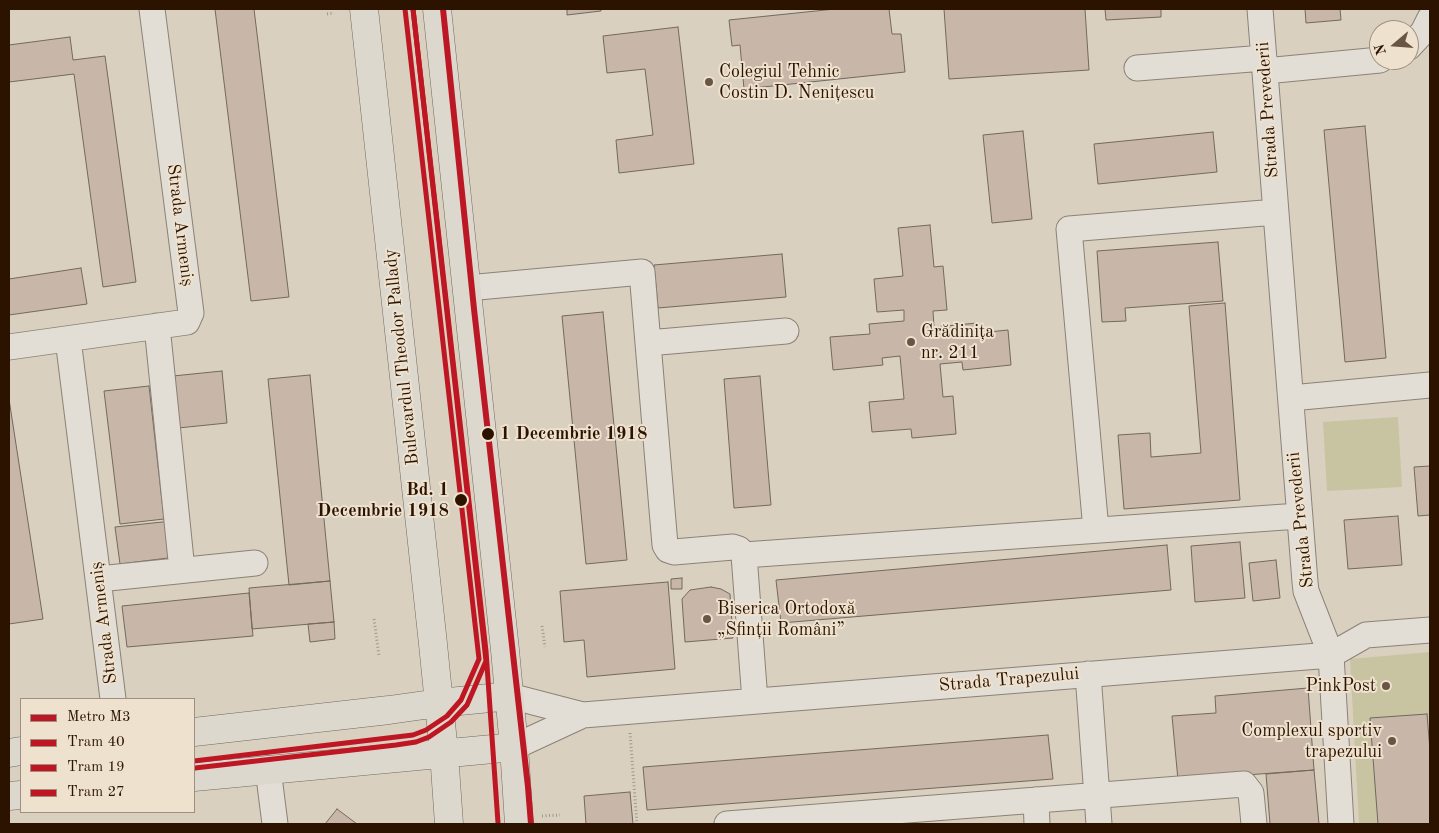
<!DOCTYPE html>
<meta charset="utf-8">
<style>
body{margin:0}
#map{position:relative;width:1439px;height:833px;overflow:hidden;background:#dad0c0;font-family:"Old Standard TT",serif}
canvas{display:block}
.frame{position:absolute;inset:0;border:10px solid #2b1300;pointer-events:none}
.legend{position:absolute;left:20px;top:698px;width:175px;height:115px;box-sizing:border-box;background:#eee2cf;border:1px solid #a08f7c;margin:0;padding:6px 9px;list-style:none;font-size:15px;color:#2b1300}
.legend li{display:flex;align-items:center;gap:10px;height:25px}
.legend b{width:25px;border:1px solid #a08f7c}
.north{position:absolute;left:1369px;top:20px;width:50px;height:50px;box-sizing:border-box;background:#eee2cf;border:1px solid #a08f7c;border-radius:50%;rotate:252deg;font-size:14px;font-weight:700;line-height:20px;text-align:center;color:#2b1300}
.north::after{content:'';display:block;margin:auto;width:18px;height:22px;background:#685543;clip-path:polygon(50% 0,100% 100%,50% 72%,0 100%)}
</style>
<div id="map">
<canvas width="1439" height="833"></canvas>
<div class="frame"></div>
<ul class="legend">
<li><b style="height:6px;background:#bc1725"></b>Metro M3</li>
<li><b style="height:6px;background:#be1622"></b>Tram 40</li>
<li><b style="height:6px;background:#be1622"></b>Tram 19</li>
<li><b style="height:6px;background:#be1622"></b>Tram 27</li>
</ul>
<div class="north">N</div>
</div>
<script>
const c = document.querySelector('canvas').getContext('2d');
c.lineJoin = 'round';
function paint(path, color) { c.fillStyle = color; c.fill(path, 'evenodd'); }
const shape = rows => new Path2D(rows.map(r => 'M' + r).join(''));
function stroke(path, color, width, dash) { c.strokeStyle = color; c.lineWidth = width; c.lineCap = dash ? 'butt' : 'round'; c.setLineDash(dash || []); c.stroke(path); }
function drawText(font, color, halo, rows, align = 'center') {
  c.font = font + ' "Old Standard TT",serif'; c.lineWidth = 4; c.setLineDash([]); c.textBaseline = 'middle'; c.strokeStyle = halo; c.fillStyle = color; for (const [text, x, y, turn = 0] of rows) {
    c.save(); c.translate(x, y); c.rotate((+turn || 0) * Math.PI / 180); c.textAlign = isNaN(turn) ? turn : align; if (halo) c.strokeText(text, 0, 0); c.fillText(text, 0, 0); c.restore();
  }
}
const green = shape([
 [1398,417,1402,487,1327,491,1323,422],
 [1430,652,1430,824,1359,824,1350,659]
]);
const building = shape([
 [215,9,254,9,289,297,251,301,215,9],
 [567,9,601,9,601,11,567,15,567,9],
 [835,9,889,9,892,34,901,34,905,72,744,89,740,45,732,46,729,20,835,9],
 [944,9,1085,9,1089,70,949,79,944,9],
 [1105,9,1161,9,1161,17,1106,20,1105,9],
 [1305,9,1340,9,1341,20,1306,23,1305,9],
 [678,27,694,164,619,173,616,140,653,135,645,69,607,73,603,36,678,27],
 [70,37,73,60,105,56,136,282,103,287,74,74,9,82,9,45,70,37],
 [1365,126,1386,358,1345,362,1324,130,1365,126],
 [1023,131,1032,219,992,223,983,135,1023,131],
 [1213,132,1217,172,1098,184,1094,144,1213,132],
 [930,225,934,267,943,266,947,310,933,311,934,327,977,323,978,333,1008,330,1011,365,963,370,962,362,940,364,943,397,953,396,956,434,912,438,911,429,872,432,869,402,904,399,900,356,882,358,883,365,833,370,830,337,870,334,869,324,904,321,904,310,877,312,874,279,903,276,898,228,930,225],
 [1218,242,1223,301,1125,308,1126,321,1102,322,1097,251,1218,242],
 [782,254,786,297,658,308,654,265,782,254],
 [81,268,87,304,9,315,9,279,81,268],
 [1225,303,1240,500,1124,509,1118,435,1150,433,1151,457,1201,453,1189,306,1225,303],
 [603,312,627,560,586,564,562,316,603,312],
 [222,371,227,423,178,428,173,376,222,371],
 [310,375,330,581,289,585,268,379,310,375],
 [760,376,771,505,734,508,724,379,760,376],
 [149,386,164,519,120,524,104,391,149,386],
 [9,399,43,619,9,624,9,399],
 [1430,466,1430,515,1418,516,1414,467,1430,466],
 [1398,516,1402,565,1348,569,1344,520,1398,516],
 [172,521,176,557,120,564,115,527,172,521],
 [1240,542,1245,598,1195,602,1191,546,1240,542],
 [1167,545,1171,590,781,623,776,580,1167,545],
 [1276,560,1280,598,1253,601,1249,563,1276,560],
 [682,578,682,589,671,589,671,579,682,578],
 [330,581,334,622,252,629,249,588,330,581],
 [668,582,675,669,587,677,584,640,564,642,560,591,668,582],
 [711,587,721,589,730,594,733,638,685,642,682,599,690,590,711,587],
 [249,593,253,636,127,647,122,606,249,593],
 [334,622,335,639,310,642,308,624,334,622],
 [1308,688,1314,770,1178,780,1172,716,1216,713,1215,696,1308,688],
 [1427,714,1430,750,1430,824,1378,824,1370,718,1427,714],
 [1048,735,1053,779,647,810,643,767,1048,735],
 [1314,770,1319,824,1270,824,1266,774,1314,770],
 [630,792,633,824,586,824,584,796,630,792],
 [337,809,357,824,325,824,337,809]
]);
const path = shape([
 [327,14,334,13],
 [374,619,379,656],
 [542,626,545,647],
 [630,733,637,824],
 [542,816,560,815]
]);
const minor = shape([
 [1260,9,1305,582,1306,591,1331,655,1341,824],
 [1409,47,1423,32,1430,18],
 [1137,68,1264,58],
 [1265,71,1380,60],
 [467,288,642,272,665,545,668,550,674,552,733,547,739,549,744,555,755,701],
 [157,326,182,570],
 [68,339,113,699],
 [648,343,786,331],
 [9,347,187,322,191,313,152,9],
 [1291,398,1430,385],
 [1096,530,1069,229,1276,212],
 [744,555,1299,516],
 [99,579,255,563],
 [1088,674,1099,824],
 [510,696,583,715,1331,655,1366,635,1430,630],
 [514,747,583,715],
 [268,769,275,824],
 [1036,800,1037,824],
 [727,824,1244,784,1251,793,1254,824]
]);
const major = shape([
 [364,9,433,644,444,753,449,824],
 [437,9,505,650,514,747,519,824],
 [194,732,389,710,439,703,510,696],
 [9,753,21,751],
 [194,777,514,747],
 [9,796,21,795]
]);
const tram1 = shape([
 [194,761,413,735,426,730,447,716,461,700,479,659,405,9]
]);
const tram2 = shape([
 [195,768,396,745,416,742,429,737,451,722,467,705,486,661,413,9]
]);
const tram3 = shape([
 [413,9,486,651,498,823]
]);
const metro1 = shape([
 [443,9,474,309,528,787,531,824]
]);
const markers = [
 [709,82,5,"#685543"],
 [911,342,5,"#685543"],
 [488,434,7,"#2b1300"],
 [461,500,7,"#2b1300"],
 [707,619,5,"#685543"],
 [1386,686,5,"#685543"],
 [1392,741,5,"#685543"]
];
const poiNames = [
 ["Colegiul Tehnic",719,72],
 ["Costin D. Nenițescu",719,93],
 ["Grădinița",921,332],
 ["nr. 211",921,353],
 ["Biserica Ortodoxă",717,609],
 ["„Sfinții Români”",717,630],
 ["PinkPost",1376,686,"right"],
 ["Complexul sportiv",1382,731,"right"],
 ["trapezului",1382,752,"right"]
];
const streetNames = [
 ["Strada Prevederii",1268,110,-94],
 ["Strada Armeniș",180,225,83],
 ["Bulevardul Theodor Pallady",402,357,-96],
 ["Strada Prevederii",1301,520,-96],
 ["Strada Armeniș",104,623,-97],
 ["Strada Trapezului",1009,680,-5]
];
const stopNames = [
 ["1 Decembrie 1918",500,434],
 ["Bd. 1",449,490,"right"],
 ["Decembrie 1918",449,511,"right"]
];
paint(green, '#c8c4a2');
paint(building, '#c8b6a9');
stroke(building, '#72695e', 1);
stroke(minor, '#8b8277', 27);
stroke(major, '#72695e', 29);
stroke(path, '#9e9890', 3, [1, 2.5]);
stroke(minor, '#e2ded5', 25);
stroke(major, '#ddd8ce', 28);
stroke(tram1, '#be1622', 5);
stroke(tram2, '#be1622', 5);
stroke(tram3, '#be1622', 5);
stroke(metro1, '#bc1725', 6);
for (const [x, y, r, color] of markers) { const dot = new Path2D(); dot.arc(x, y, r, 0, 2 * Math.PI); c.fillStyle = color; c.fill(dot); stroke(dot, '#eee2cf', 2); }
drawText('18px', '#2b1300', '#eee2cf', poiNames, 'left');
drawText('18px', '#2b1300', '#eee2cf', streetNames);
drawText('bold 18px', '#2b1300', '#eee2cf', stopNames, 'left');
</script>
